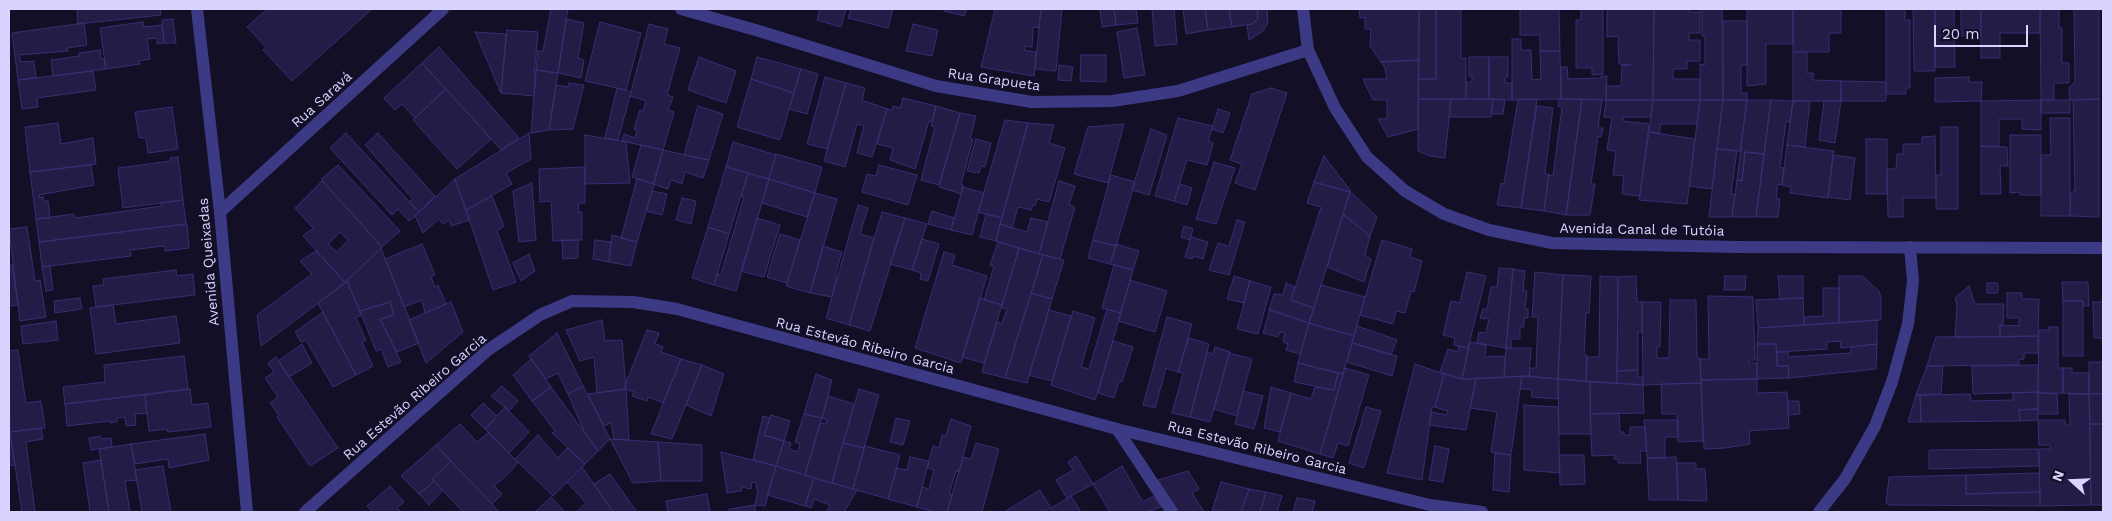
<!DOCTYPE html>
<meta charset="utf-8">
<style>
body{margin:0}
#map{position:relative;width:2112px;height:521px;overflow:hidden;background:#130f26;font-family:"Work Sans",sans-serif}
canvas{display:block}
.frame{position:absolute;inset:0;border:10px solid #d9d4ff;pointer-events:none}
.north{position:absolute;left:2047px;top:456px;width:50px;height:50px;-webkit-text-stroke:4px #130f26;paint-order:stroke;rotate:290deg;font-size:14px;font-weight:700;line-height:20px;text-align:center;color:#d9d4ff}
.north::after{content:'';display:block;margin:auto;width:18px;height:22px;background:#d9d4ff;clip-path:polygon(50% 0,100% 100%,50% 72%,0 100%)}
.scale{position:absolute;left:1934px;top:25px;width:94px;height:22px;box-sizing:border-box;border:2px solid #d9d4ff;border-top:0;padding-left:6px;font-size:15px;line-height:18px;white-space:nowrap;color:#d9d4ff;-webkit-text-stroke:4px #130f26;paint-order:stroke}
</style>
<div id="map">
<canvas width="2112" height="521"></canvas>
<div class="frame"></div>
<div class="north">N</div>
<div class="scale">20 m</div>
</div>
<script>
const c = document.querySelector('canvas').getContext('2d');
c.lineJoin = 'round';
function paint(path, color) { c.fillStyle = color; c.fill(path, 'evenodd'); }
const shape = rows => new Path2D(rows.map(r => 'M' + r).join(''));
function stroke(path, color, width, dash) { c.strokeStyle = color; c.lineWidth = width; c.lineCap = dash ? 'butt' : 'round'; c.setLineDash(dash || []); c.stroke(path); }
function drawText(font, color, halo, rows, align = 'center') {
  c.font = font + ' "Work Sans",sans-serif'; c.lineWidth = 4; c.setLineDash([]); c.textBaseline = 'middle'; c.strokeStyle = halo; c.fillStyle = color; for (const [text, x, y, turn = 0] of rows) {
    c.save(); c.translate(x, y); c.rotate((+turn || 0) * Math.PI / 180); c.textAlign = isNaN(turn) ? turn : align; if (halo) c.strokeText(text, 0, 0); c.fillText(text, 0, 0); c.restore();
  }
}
const building = shape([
 [77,9,160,9,161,15,78,24,77,9],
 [267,9,372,9,292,81,263,50,266,47,247,27,267,9],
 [551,9,568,9,558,73,536,70,538,51,543,51,551,9],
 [820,9,846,9,841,27,817,20,820,9],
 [851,9,893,9,888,28,848,18,851,9],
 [944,9,967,9,964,16,944,11,944,9],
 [995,9,1041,9,1039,28,1033,27,1032,47,1025,46,1024,50,1036,52,1034,76,981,67,995,9],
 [1041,9,1062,9,1056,71,1035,69,1041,9],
 [1100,9,1114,9,1116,25,1102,27,1100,9],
 [1114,9,1136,9,1138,23,1116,25,1114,9],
 [1152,9,1174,9,1177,44,1155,46,1152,9],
 [1183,9,1205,9,1208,30,1186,34,1183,9],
 [1205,9,1229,9,1232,27,1208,30,1205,9],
 [1229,9,1257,9,1258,19,1252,24,1232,27,1229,9],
 [1257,9,1267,9,1268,23,1262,32,1249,40,1247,25,1252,24,1258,19,1257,9],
 [1359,9,1419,9,1419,60,1381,62,1370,46,1371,29,1365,29,1365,17,1360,18,1359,9],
 [1419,9,1436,9,1436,79,1418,79,1419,9],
 [1436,9,1461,9,1461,58,1466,58,1466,99,1418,99,1418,79,1436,79,1436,9],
 [1520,9,1559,9,1560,51,1540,51,1540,35,1520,35,1520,9],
 [1581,9,1603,9,1603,74,1592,75,1592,68,1576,68,1576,20,1581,20,1581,9],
 [1607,9,1654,9,1653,100,1606,100,1606,86,1621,86,1622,65,1631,65,1619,64,1618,36,1607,37,1607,9],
 [1654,9,1689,9,1689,12,1700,12,1700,33,1689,33,1689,40,1700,40,1700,61,1687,61,1687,69,1673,69,1673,79,1700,79,1700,100,1653,100,1654,9],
 [1700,9,1722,9,1723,100,1700,100,1700,64,1705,65,1705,36,1702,36,1702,12,1700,11,1700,9],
 [1747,9,1793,9,1793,44,1766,44,1766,84,1747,86,1747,9],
 [1793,9,1841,9,1841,33,1829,33,1829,52,1793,52,1793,9],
 [1886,9,1905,9,1905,20,1910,20,1910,88,1906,88,1906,94,1886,94,1886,9],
 [1913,9,1935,9,1935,71,1914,71,1913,9],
 [1935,9,1954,9,1955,67,1935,67,1935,9],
 [1961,9,1981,9,1981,36,1961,36,1961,9],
 [1981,9,2040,9,2040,33,2000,33,2000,58,1981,58,1981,9],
 [2040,9,2059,9,2059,28,2062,28,2062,63,2069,63,2069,83,2054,83,2054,100,2041,100,2040,9],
 [2074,9,2099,9,2099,99,2070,100,2069,88,2075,82,2074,9],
 [173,19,176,43,164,43,162,20,173,19],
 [566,19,584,23,578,58,584,60,581,78,558,73,566,19],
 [1723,21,1747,21,1747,65,1741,65,1741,93,1747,93,1747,100,1723,100,1723,21],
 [143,22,144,27,162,25,164,43,157,44,157,38,147,39,150,59,139,61,140,64,106,69,100,28,143,22],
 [600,22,641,33,626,90,585,81,600,22],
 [84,23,87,45,67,48,68,51,19,55,21,62,34,61,36,78,18,80,12,33,84,23],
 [649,24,668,29,664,44,680,48,667,95,673,97,668,110,674,112,663,150,622,141,624,134,635,138,637,130,634,129,640,110,643,111,646,101,630,96,649,24],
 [913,24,938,30,932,56,906,51,913,24],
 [1137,28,1145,75,1124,78,1117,32,1137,28],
 [507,30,538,32,534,75,536,76,534,96,501,93,507,30],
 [475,32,506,34,501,93,475,32],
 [1512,39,1521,39,1521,50,1531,50,1532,80,1541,79,1540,51,1560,51,1561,99,1512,100,1512,39],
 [439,47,519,138,501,150,422,63,439,47],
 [100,50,101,59,104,59,106,69,53,76,51,60,79,56,79,53,100,50],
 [1793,52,1807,52,1807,73,1813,73,1813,80,1841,81,1841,101,1793,101,1793,52],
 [1081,55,1106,55,1106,82,1080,81,1081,55],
 [699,57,736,71,726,103,688,90,699,57],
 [757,57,801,69,794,93,751,79,757,57],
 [1469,57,1489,57,1489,99,1466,99,1466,82,1472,82,1472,76,1469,76,1469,57],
 [1489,57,1508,57,1508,77,1505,77,1505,83,1512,83,1512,100,1489,99,1489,57],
 [1419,60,1418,129,1388,137,1378,119,1387,119,1387,100,1373,100,1363,79,1387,79,1385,68,1381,62,1419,60],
 [422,63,446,89,415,118,402,104,395,110,384,98,422,63],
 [1059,65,1073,67,1071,81,1058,80,1059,65],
 [1561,67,1567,67,1568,79,1601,78,1601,76,1607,76,1606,100,1561,99,1561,67],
 [801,69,818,74,807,114,789,109,801,69],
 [536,70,558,73,549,130,531,133,536,70],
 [93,71,96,90,37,98,38,107,22,109,18,80,93,71],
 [825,77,846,83,827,149,807,144,825,77],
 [1969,77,1969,82,1982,82,1981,101,1935,102,1935,78,1969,77],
 [751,79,794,93,780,140,737,127,751,79],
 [1841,81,1886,82,1886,101,1841,101,1841,81],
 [569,83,584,85,573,129,549,130,556,85,568,87,569,83],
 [846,83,865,88,862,100,887,109,872,157,857,153,864,126,857,124,845,167,824,161,846,83],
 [617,88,631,92,618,140,605,138,617,88],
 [1271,88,1287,93,1255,190,1235,183,1242,164,1230,160,1252,94,1271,88],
 [446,89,491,139,457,169,413,120,446,89],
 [903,98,936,106,932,122,929,121,915,169,890,160,893,148,877,144,887,109,892,110,893,106,900,108,903,98],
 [1418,99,1451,99,1445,158,1430,156,1418,151,1418,99],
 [1451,99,1493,99,1491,117,1449,117,1451,99],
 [1493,99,1505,100,1503,114,1491,114,1493,99],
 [1518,99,1537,99,1521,208,1497,205,1501,183,1504,184,1518,99],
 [1559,99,1582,99,1566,215,1544,211,1549,175,1553,176,1562,107,1558,106,1559,99],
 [1582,99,1602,100,1598,128,1603,128,1601,137,1598,136,1591,184,1595,184,1590,215,1566,215,1582,99],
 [2099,99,2099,217,2070,216,2071,192,2075,192,2073,100,2099,99],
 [1606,100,1653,100,1651,117,1623,117,1623,121,1649,124,1640,196,1622,194,1624,176,1613,175,1616,151,1607,150,1612,117,1604,117,1606,100],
 [1653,100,1700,100,1697,124,1661,124,1659,134,1649,132,1653,100],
 [1700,100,1723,100,1712,189,1689,186,1700,100],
 [1723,100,1747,100,1740,151,1717,149,1723,100],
 [1747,100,1771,100,1764,154,1745,152,1742,181,1737,180,1747,100],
 [1771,100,1793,101,1790,122,1786,122,1780,167,1784,168,1782,185,1778,184,1776,198,1780,199,1778,217,1756,217,1771,100],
 [2041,100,2041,130,2022,129,2022,119,1999,119,1999,147,1981,146,1981,101,2041,100],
 [2041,100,2070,100,2070,113,2041,113,2041,100],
 [1793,101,1810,101,1805,147,1787,145,1793,101],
 [1824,101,1841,101,1835,143,1819,140,1824,101],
 [698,106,723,114,709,160,684,155,698,106],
 [936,106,960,113,939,185,921,180,935,127,931,126,936,106],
 [1537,106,1553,108,1545,174,1549,174,1544,211,1521,208,1537,106],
 [172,107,178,149,148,153,146,138,139,138,135,112,172,107],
 [1218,109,1230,113,1223,133,1212,129,1218,109],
 [960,113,976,116,970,139,973,139,961,184,963,185,961,194,939,187,960,113],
 [1178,118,1213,126,1208,141,1213,143,1207,165,1187,160,1174,201,1155,196,1178,118],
 [2050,118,2070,118,2070,216,2041,216,2041,155,2051,155,2050,118],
 [1005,120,1028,123,1002,218,978,212,1005,120],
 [58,123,61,144,93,138,96,164,30,172,25,127,58,123],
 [1028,123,1054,125,1049,143,1065,148,1049,202,1037,199,1035,206,1033,205,1031,210,1018,207,1012,228,1000,224,1028,123],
 [1124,124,1108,183,1074,174,1088,127,1124,124],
 [1941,127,1958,127,1958,209,1936,209,1936,175,1941,175,1941,127],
 [1151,129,1167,135,1149,195,1132,190,1151,129],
 [1649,132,1695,139,1687,204,1639,200,1649,132],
 [346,133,419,212,409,221,398,209,392,215,330,148,346,133],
 [378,133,435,196,419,212,409,202,413,199,365,145,378,133],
 [529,133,531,159,506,173,512,184,466,210,455,179,529,133],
 [585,135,626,142,630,183,585,184,585,135],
 [2010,135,2041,135,2041,195,2020,195,2020,192,2010,193,2010,135],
 [1935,136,1936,198,1903,198,1903,217,1888,217,1887,169,1896,169,1897,154,1903,154,1903,144,1922,144,1922,137,1935,136],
 [976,139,991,143,985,167,981,166,979,173,967,171,976,139],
 [1866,139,1887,139,1887,194,1866,194,1866,139],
 [733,142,776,155,769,179,726,167,733,142],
 [641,145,663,150,654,184,632,177,641,145],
 [1787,145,1834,151,1828,198,1790,193,1791,187,1782,185,1787,145],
 [1981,146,2007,147,2008,166,2000,166,2001,194,1981,194,1981,146],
 [1717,149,1737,151,1731,194,1735,194,1732,217,1709,217,1717,149],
 [663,150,709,160,703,178,685,172,682,184,671,180,668,189,653,184,663,150],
 [1745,152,1764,154,1756,217,1732,217,1737,180,1742,181,1745,152],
 [776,154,822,167,815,193,769,179,776,154],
 [1833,155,1855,158,1850,200,1828,197,1833,155],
 [1324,156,1350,190,1350,192,1314,182,1324,156],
 [178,157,183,200,123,208,118,168,171,161,170,158,178,157],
 [1214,162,1235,168,1216,224,1196,219,1214,162],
 [91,165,94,185,39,195,40,198,43,197,44,201,48,201,50,218,36,219,30,172,91,165],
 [338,165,400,231,382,247,321,179,338,165],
 [879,165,917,175,908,205,862,192,867,174,876,176,879,165],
 [585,167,585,203,579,203,578,212,582,212,582,240,553,241,551,201,540,202,539,169,585,167],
 [726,167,748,173,729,234,708,227,726,167],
 [748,173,769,179,736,291,714,285,717,274,721,274,744,197,741,196,748,173],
 [1111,175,1135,182,1116,246,1093,240,1111,175],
 [455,179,469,220,451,226,449,220,443,224,439,219,423,233,415,216,455,179],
 [637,179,654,184,637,242,621,238,637,179],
 [769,179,815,193,807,217,762,203,769,179],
 [322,181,382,247,345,282,303,236,313,228,295,208,322,181],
 [340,232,348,240,337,252,328,244,340,232],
 [1059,181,1075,186,1069,205,1075,207,1060,259,1039,254,1059,181],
 [1314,182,1350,192,1314,308,1291,300,1321,207,1307,203,1314,182],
 [532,183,536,240,519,242,513,191,532,183],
 [1180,184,1192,188,1187,205,1174,201,1180,184],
 [963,187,984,193,972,235,951,230,963,187],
 [652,191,667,194,662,215,646,211,652,191],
 [1350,191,1377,217,1370,236,1343,214,1350,191],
 [815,193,837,199,810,293,786,286,815,193],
 [492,196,504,226,497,231,516,282,493,290,466,210,492,196],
 [682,198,696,201,691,224,676,220,682,198],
 [183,200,186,224,39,242,36,219,74,214,75,218,162,206,161,203,183,200],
 [858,205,868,208,860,234,874,238,849,325,826,318,858,205],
 [932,211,954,218,951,230,928,224,932,211],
 [882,212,905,218,870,331,849,325,882,212],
 [986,214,1002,218,996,241,980,237,986,214],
 [1343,214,1370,236,1365,255,1371,259,1364,282,1327,267,1343,214],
 [757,218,780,225,764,277,741,271,757,218],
 [905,218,927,224,912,270,890,264,905,218],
 [1031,218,1048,222,1039,254,996,241,1000,224,1027,232,1031,218],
 [1237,220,1245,222,1229,275,1209,270,1218,243,1229,246,1237,220],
 [187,224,189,248,165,251,164,246,130,250,131,256,42,267,39,242,187,224],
 [1184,226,1193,229,1190,240,1181,237,1184,226],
 [27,227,35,281,40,280,46,317,20,321,9,229,27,227],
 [708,227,729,234,714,285,692,278,708,227],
 [780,234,800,240,787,283,767,277,780,234],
 [612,235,637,242,631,266,609,262,612,235],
 [1191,237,1208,242,1203,259,1193,256,1192,259,1185,257,1191,237],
 [922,239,939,244,928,281,920,279,921,273,912,270,922,239],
 [562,240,578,240,578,258,563,259,562,240],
 [595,240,611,242,609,262,593,259,595,240],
 [1093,240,1116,246,1110,264,1088,258,1093,240],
 [1382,240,1412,249,1410,257,1422,261,1414,292,1411,291,1405,313,1396,311,1393,324,1360,315,1382,240],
 [998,242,1019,248,1002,305,984,300,994,266,990,265,998,242],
 [422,244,435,275,431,277,435,287,438,285,446,304,425,313,422,300,404,307,385,259,422,244],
 [1116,244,1139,251,1133,270,1110,264,1116,244],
 [823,246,842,252,835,276,837,277,832,297,810,293,823,246],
 [381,248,419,343,397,352,380,319,394,315,390,302,360,311,347,281,381,248],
 [1019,248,1043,255,1005,378,982,372,997,322,1002,324,1007,309,1002,308,1002,305,1019,248],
 [316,251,345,283,261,346,257,315,312,274,300,261,316,251],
 [944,252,955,255,952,265,987,276,961,363,915,348,944,252],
 [529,254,535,271,521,281,513,263,529,254],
 [1043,255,1064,260,1052,299,1031,293,1043,255],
 [9,265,12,265,18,305,9,306,9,265],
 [1114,265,1133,270,1121,313,1102,308,1114,265],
 [50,266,53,290,46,291,42,267,50,266],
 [1499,268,1513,269,1506,348,1477,343,1479,332,1486,333,1489,319,1480,318,1483,309,1487,309,1491,287,1497,287,1499,268],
 [1513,269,1525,271,1523,291,1527,291,1525,309,1528,309,1528,318,1524,318,1524,327,1520,327,1520,339,1511,339,1511,348,1506,348,1513,269],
 [176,270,177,276,193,274,195,295,96,307,93,286,104,285,103,279,176,270],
 [1467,272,1486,276,1468,348,1454,345,1455,338,1443,335,1451,301,1460,303,1467,272],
 [1535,272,1563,275,1558,379,1529,376,1530,368,1536,368,1538,317,1532,317,1535,272],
 [1563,275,1591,276,1589,313,1586,313,1584,355,1587,355,1586,381,1558,379,1563,275],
 [1234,276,1250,281,1244,303,1227,299,1234,276],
 [1600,276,1618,277,1617,383,1586,381,1587,357,1599,357,1600,276],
 [1636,276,1637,302,1642,302,1642,332,1638,332,1638,370,1617,371,1618,277,1636,276],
 [1725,276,1746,276,1745,290,1724,290,1725,276],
 [1778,276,1803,276,1803,298,1780,299,1778,276],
 [1839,276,1862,276,1879,291,1881,298,1881,320,1839,323,1839,276],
 [1130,280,1167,291,1155,332,1118,321,1130,280],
 [347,281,361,315,356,318,366,340,362,342,373,366,356,375,318,303,347,281],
 [1250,281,1271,287,1258,334,1237,329,1250,281],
 [2062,282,2088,282,2089,306,2083,306,2083,301,2063,301,2062,282],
 [1286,283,1295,287,1291,300,1314,308,1309,323,1269,310,1274,294,1283,295,1286,283],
 [1987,283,1998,283,1998,293,1987,293,1987,283],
 [1321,285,1365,297,1354,336,1309,323,1321,285],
 [1969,286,1975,304,2004,304,2003,326,2000,325,2000,337,1955,337,1957,304,1955,298,1969,286],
 [1823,288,1839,288,1839,323,1804,325,1804,317,1823,316,1823,288],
 [1031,293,1052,299,1027,383,1005,378,1031,293],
 [2007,293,2022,293,2022,299,2039,299,2038,336,2000,337,2000,325,2019,326,2019,318,2007,318,2007,293],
 [1708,296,1753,297,1755,360,1749,360,1749,363,1757,363,1757,379,1701,380,1700,359,1709,359,1708,296],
 [80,298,82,309,55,313,54,301,80,298],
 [980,298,1002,305,984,363,962,357,980,298],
 [1803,298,1804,325,1758,328,1756,300,1803,298],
 [1670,300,1696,300,1697,358,1700,358,1701,383,1643,385,1642,302,1661,302,1660,347,1657,347,1657,358,1669,358,1670,300],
 [2063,301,2083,301,2083,356,2063,356,2063,301],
 [390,302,394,315,380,319,401,362,388,367,381,349,376,351,360,311,390,302],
 [451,302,463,332,426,363,409,320,451,302],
 [2093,302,2103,302,2103,338,2094,338,2093,302],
 [113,305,116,324,176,316,180,343,96,354,90,308,113,305],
 [1107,309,1121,313,1095,400,1051,385,1073,311,1095,318,1081,367,1089,369,1107,309],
 [1270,309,1309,323,1300,354,1286,350,1288,344,1283,342,1285,333,1280,332,1278,337,1263,333,1270,309],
 [1049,310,1071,316,1052,381,1029,375,1049,310],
 [323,312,356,375,333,387,306,340,301,342,295,332,323,312],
 [1167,317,1192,324,1178,372,1166,368,1155,408,1143,405,1167,317],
 [602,320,605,341,622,340,626,389,597,393,594,357,580,361,566,330,602,320],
 [1877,320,1877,344,1841,348,1840,341,1827,342,1827,349,1777,352,1776,344,1757,344,1758,328,1877,320],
 [56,321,58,340,23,344,21,326,56,321],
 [1309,323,1354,336,1343,374,1298,363,1309,323],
 [1357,326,1397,340,1391,355,1352,343,1357,326],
 [2049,327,2058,327,2058,368,2063,368,2063,393,2038,393,2039,330,2049,330,2049,327],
 [647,330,659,333,655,344,663,347,661,352,681,359,663,403,648,397,647,401,632,396,634,392,625,389,625,385,647,330],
 [557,333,583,386,568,394,558,373,546,379,529,356,557,333],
 [2038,336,2038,353,2024,353,2024,359,2019,360,2019,365,1927,366,1936,337,2038,336],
 [1189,338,1209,344,1190,417,1172,413,1183,373,1178,372,1189,338],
 [1113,341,1133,347,1122,382,1119,381,1114,398,1098,393,1113,341],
 [1470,342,1486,345,1485,357,1505,356,1504,377,1462,379,1470,342],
 [1352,343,1397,356,1392,376,1347,362,1352,343],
 [302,344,312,363,289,377,278,361,302,344],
 [1757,344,1776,344,1777,366,1788,366,1789,378,1757,379,1757,344],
 [1877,344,1876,369,1789,378,1788,366,1777,366,1777,352,1788,352,1788,357,1851,353,1851,347,1877,344],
 [1459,346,1468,348,1462,379,1440,372,1448,349,1458,352,1459,346],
 [1215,347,1230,352,1210,422,1190,417,1207,352,1213,354,1215,347],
 [1506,348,1531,348,1529,376,1504,377,1506,348],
 [18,350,26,403,41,401,45,428,10,432,9,351,18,350],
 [1229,353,1252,359,1237,416,1214,409,1229,353],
 [184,356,188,389,65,404,63,387,105,382,104,365,184,356],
 [276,357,338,448,310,466,277,417,279,415,270,403,278,397,265,378,274,372,268,363,276,357],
 [531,359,551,387,532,401,513,375,531,359],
 [681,359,702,365,672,439,651,434,681,359],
 [2089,362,2103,362,2103,394,2089,394,2089,362],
 [1298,363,1338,373,1334,390,1294,382,1298,363],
 [1415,364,1444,374,1435,407,1432,407,1422,480,1387,473,1415,364],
 [702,365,724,374,711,416,686,405,702,365],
 [2038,365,2038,392,1973,394,1972,366,2038,365],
 [1927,366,1943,366,1941,394,1916,395,1927,366],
 [1345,368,1369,375,1348,446,1338,443,1333,458,1320,454,1345,368],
 [2063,368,2072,368,2072,373,2089,373,2089,394,2063,393,2063,368],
 [1638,370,1638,377,1643,377,1643,385,1617,383,1617,371,1638,370],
 [1338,373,1343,374,1320,454,1278,441,1291,393,1311,399,1315,387,1334,390,1338,373],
 [816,374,832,380,822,418,804,414,816,374],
 [1444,374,1462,379,1476,379,1466,430,1429,425,1431,412,1447,415,1448,411,1435,407,1444,374],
 [1522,376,1511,455,1491,452,1497,412,1470,408,1476,379,1522,376],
 [1522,376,1558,379,1558,399,1532,397,1531,389,1520,389,1522,376],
 [1558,379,1590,382,1591,434,1559,434,1558,379],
 [1757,379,1757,393,1787,392,1789,428,1749,431,1750,444,1725,448,1704,449,1701,380,1757,379],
 [1590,382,1643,385,1644,413,1590,414,1590,382],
 [1701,383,1703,441,1678,442,1677,414,1662,414,1661,384,1701,383],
 [502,386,518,401,509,411,491,396,502,386],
 [583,386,610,439,598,451,584,431,568,394,583,386],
 [551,387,598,451,585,464,552,433,555,431,532,401,551,387],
 [1271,387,1291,393,1280,432,1264,428,1271,387],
 [190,389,192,405,208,403,211,427,168,432,167,429,149,431,145,395,190,389],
 [626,389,629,440,614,439,611,423,604,426,588,394,626,389],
 [859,389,879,395,864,448,843,443,859,389],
 [1243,391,1263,396,1254,429,1235,424,1243,391],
 [2038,392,2038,409,2019,410,2020,421,1921,422,1920,395,1970,394,1971,401,2013,400,2013,393,2038,392],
 [2038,393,2057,394,2058,414,2038,414,2038,393],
 [2069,394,2089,394,2091,505,2040,506,2039,449,2050,449,2050,445,2039,445,2038,420,2065,420,2065,425,2070,425,2069,394],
 [2089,394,2103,394,2103,424,2090,424,2089,394],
 [145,395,147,413,135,414,136,425,126,426,125,417,117,418,117,422,110,423,110,421,67,426,65,404,145,395],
 [1916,395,1920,395,1921,422,1908,422,1916,395],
 [828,396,854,404,832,483,805,475,820,423,826,424,827,420,822,418,828,396],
 [1788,401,1799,401,1800,414,1788,415,1788,401],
 [483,403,497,416,485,429,471,415,483,403],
 [1524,405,1558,407,1560,473,1524,470,1524,405],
 [505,407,529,432,509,453,485,429,505,407],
 [1366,407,1381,411,1364,468,1349,463,1366,407],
 [2038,409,2038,420,2020,421,2019,410,2038,409],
 [1619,413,1620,432,1624,432,1624,435,1630,435,1630,427,1645,427,1647,451,1640,451,1641,463,1618,463,1618,459,1614,459,1614,455,1592,456,1590,414,1619,413],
 [804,414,822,418,805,475,776,466,784,441,791,443,789,449,798,452,800,444,795,442,804,414],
 [771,415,790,421,784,441,764,435,771,415],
 [763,416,770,418,764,435,784,441,776,466,753,460,763,416],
 [896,418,910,421,903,445,890,442,896,418],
 [951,419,971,426,959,472,956,471,949,494,952,495,947,512,934,512,917,507,922,487,929,489,934,470,927,468,933,446,939,448,942,435,946,436,951,419],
 [1644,420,1678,420,1678,437,1665,437,1665,458,1647,458,1644,420],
 [460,424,477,442,488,433,518,462,508,474,494,486,502,494,492,504,436,445,460,424],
 [2090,424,2103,424,2103,505,2091,505,2090,424],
 [41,428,43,439,26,442,35,512,22,512,10,432,41,428],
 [9,432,10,432,15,465,9,466,9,432],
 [205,434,209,460,169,468,168,459,135,464,131,444,205,434],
 [538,435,558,458,567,448,585,464,553,496,515,459,538,435],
 [100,436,101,439,111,438,112,447,91,450,89,438,100,436],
 [610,439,658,442,661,481,633,483,610,439],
 [658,442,702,445,702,481,661,481,658,442],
 [843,443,864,448,853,489,832,483,843,443],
 [976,443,999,449,982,512,947,512,963,457,971,459,976,443],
 [131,444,137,480,125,481,130,512,109,512,99,449,131,444],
 [436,445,451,461,432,479,434,481,419,494,401,476,436,445],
 [865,446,900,455,888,499,853,489,865,446],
 [1435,446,1449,449,1443,482,1429,480,1435,446],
 [2038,449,2039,466,1929,469,1929,450,2038,449],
 [721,452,776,466,765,506,755,505,758,489,756,488,757,483,752,482,751,489,742,487,741,491,727,493,721,452],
 [1495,453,1511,455,1509,492,1493,490,1495,453],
 [1559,455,1584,455,1585,484,1560,485,1559,455],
 [1076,456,1093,484,1067,498,1056,480,1073,470,1068,462,1076,456],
 [910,457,929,461,917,507,888,499,897,468,907,470,910,457],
 [1676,457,1678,500,1649,500,1647,458,1676,457],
 [101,460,109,512,90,512,83,463,101,460],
 [451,461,492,504,499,512,463,512,434,481,432,479,451,461],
 [1677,463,1696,463,1696,469,1705,469,1707,501,1678,500,1677,463],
 [163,466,171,512,142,512,135,470,163,466],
 [776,466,814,478,805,506,767,495,776,466],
 [1122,466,1143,502,1153,496,1161,507,1147,512,1110,512,1093,484,1122,466],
 [582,467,594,484,613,512,576,512,586,503,567,482,582,467],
 [1188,471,1199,489,1192,493,1204,512,1179,512,1158,480,1188,471],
 [2039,473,2040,492,1966,494,1966,475,2039,473],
 [610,474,637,512,613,512,594,484,610,474],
 [1966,475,1966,494,2040,492,2040,506,1889,505,1886,503,1889,477,1966,475],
 [814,478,857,490,844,512,827,512,830,505,814,499,811,508,805,506,814,478],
 [434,481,443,490,429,505,419,494,434,481],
 [1221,482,1249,489,1241,512,1212,511,1221,482],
 [390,486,404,502,397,508,401,512,373,512,367,506,390,486],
 [1249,489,1266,492,1260,512,1241,512,1249,489],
 [1040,490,1051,508,1044,512,1004,512,1040,490],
 [1266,492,1282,496,1277,512,1260,512,1266,492],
 [707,494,710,512,668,512,666,501,707,494],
 [1071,496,1081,512,1053,512,1051,508,1071,496],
 [551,497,565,512,535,512,551,497],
 [1297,498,1315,501,1312,512,1293,512,1297,498],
 [755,505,755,512,729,512,729,509,755,505]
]);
const minor = shape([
 [197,9,220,212,247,512],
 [681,9,759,31,936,86,1032,102,1112,101,1178,91,1308,50],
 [1303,9,1308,50,1335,108,1367,157,1405,191,1444,214,1489,230,1552,243,1736,247,2103,248],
 [220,212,443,9],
 [1117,429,1172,512],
 [305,512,488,350,540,315,572,301,633,302,677,309,1117,429,1430,505,1482,512],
 [1819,512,1845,479,1875,426,1892,382,1908,324,1913,281,1910,247]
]);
const streetNames = [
 ["Rua Grapueta",994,80,8],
 ["Rua Saravá",322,100,-42],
 ["Avenida Canal de Tutóia",1642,230,1],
 ["Avenida Queixadas",209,262,-95],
 ["Rua Estevão Ribeiro Garcia",865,346,15],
 ["Rua Estevão Ribeiro Garcia",415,397,-41],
 ["Rua Estevão Ribeiro Garcia",1257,448,14]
];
paint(building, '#241b47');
stroke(building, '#3b2d73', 1);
stroke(minor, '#3d3a85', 12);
drawText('14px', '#d9d4ff', '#130f26', streetNames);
</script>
